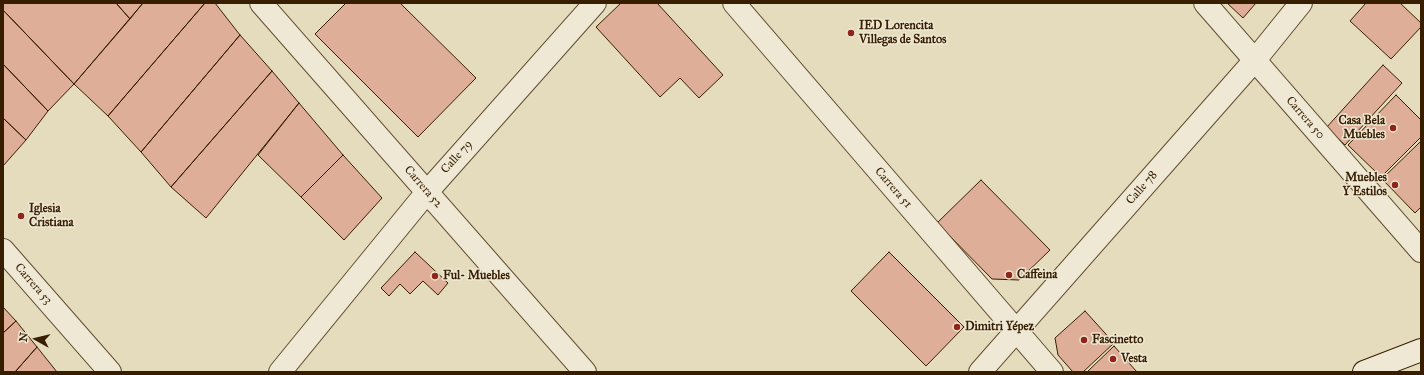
<!DOCTYPE html>
<meta charset="utf-8">
<style>
body{margin:0}
#map{position:relative;width:1424px;height:375px;overflow:hidden;background:#e5dcbe;font-family:"IM FELL Great Primer",serif}
canvas{display:block}
.frame{position:absolute;inset:0;border:4px solid #371e00;pointer-events:none}
.north{position:absolute;left:16px;top:319px;width:40px;height:40px;-webkit-text-stroke:3px #eee8d5;paint-order:stroke;rotate:278deg;font-size:11px;font-weight:700;line-height:16px;text-align:center;color:#371e00}
.north::after{content:'';display:block;margin:auto;width:14px;height:18px;background:#371e00;clip-path:polygon(50% 0,100% 100%,50% 72%,0 100%)}
</style>
<div id="map">
<canvas width="1424" height="375"></canvas>
<div class="frame"></div>
<div class="north">N</div>
</div>
<script>
const c = document.querySelector('canvas').getContext('2d');
c.lineJoin = 'round';
function paint(path, color) { c.fillStyle = color; c.fill(path, 'evenodd'); }
const shape = rows => new Path2D(rows.map(r => 'M' + r).join(''));
function stroke(path, color, width, dash) { c.strokeStyle = color; c.lineWidth = width; c.lineCap = dash ? 'butt' : 'round'; c.setLineDash(dash || []); c.stroke(path); }
function drawText(font, color, halo, rows, align = 'center') {
  c.font = font + ' "IM FELL Great Primer",serif'; c.lineWidth = 3; c.setLineDash([]); c.textBaseline = 'middle'; c.strokeStyle = halo; c.fillStyle = color; for (const [text, x, y, turn = 0] of rows) {
    c.save(); c.translate(x, y); c.rotate((+turn || 0) * Math.PI / 180); c.textAlign = isNaN(turn) ? turn : align; if (halo) c.strokeText(text, 0, 0); c.fillText(text, 0, 0); c.restore();
  }
}
const building = shape([
 [3,3,116,3,130,19,74,84,3,10,3,3],
 [116,3,143,3,130,19,116,3],
 [143,3,205,3,108,116,74,84,143,3],
 [205,3,215,3,240,35,141,152,108,116,205,3],
 [346,3,400,3,476,78,418,137,315,34,346,3],
 [621,3,657,3,723,75,699,98,680,78,660,97,596,27,621,3],
 [1227,3,1256,3,1243,18,1227,3],
 [1366,3,1400,3,1421,23,1421,27,1391,59,1350,21,1366,3],
 [3,10,74,84,48,111,3,64,3,10],
 [240,35,272,71,171,187,141,152,240,35],
 [3,64,48,111,26,140,3,118,3,64],
 [1383,65,1402,83,1345,145,1326,128,1383,65],
 [272,71,299,103,206,218,171,187,272,71],
 [1396,95,1421,120,1421,137,1381,177,1348,145,1396,95],
 [299,103,343,155,301,197,258,155,299,103],
 [3,118,26,140,3,166,3,118],
 [1421,141,1421,207,1415,213,1382,179,1421,141],
 [343,155,382,198,344,240,301,197,343,155],
 [981,180,1050,250,1019,280,992,279,937,223,981,180],
 [415,252,448,283,438,295,423,281,410,294,400,284,389,296,381,288,415,252],
 [889,252,964,327,926,366,851,291,889,252],
 [3,307,16,321,3,333,3,307],
 [1085,311,1114,343,1083,372,1073,372,1058,355,1055,338,1085,311],
 [16,321,37,347,15,372,3,372,3,333,16,321],
 [1114,346,1137,372,1087,372,1114,346],
 [37,347,57,372,15,372,37,347]
]);
const street = shape([
 [261,3,585,372],
 [734,3,1052,372],
 [1205,3,1421,251],
 [3,250,110,372],
 [280,372,427,192,595,3],
 [980,372,1255,60,1301,3]
]);
const secondary = shape([
 [1364,372,1421,350]
]);
const markers = [
 [851,33,4,"#8f2418"],
 [1393,128,4,"#8f2418"],
 [1395,185,4,"#8f2418"],
 [21,216,4,"#8f2418"],
 [1009,275,4,"#8f2418"],
 [435,276,4,"#8f2418"],
 [957,327,4,"#8f2418"],
 [1084,340,4,"#8f2418"],
 [1113,359,4,"#8f2418"]
];
const poiNames = [
 ["IED Lorencita",859,26],
 ["Villegas de Santos",859,40],
 ["Casa Bela",1385,121,"right"],
 ["Muebles",1385,135,"right"],
 ["Muebles",1387,178,"right"],
 ["Y Estilos",1387,192,"right"],
 ["Iglesia",29,209],
 ["Cristiana",29,223],
 ["Caffeina",1017,275],
 ["Ful- Muebles",443,276],
 ["Dimitri Yépez",965,327],
 ["Fascinetto",1092,340],
 ["Vesta",1121,359]
];
const streetNames = [
 ["Carrera 50",1305,118,49],
 ["Calle 79",457,157,-48],
 ["Carrera 52",423,187,49],
 ["Carrera 51",893,188,49],
 ["Calle 78",1142,188,-49],
 ["Carrera 53",33,284,49]
];
paint(building, '#deae98');
stroke(building, '#371e00', 1);
stroke(street, '#624e30', 24);
stroke(secondary, '#371e00', 24);
stroke(street, '#eee8d5', 22);
stroke(secondary, '#eee8d5', 22);
for (const [x, y, r, color] of markers) { const dot = new Path2D(); dot.arc(x, y, r, 0, 2 * Math.PI); c.fillStyle = color; c.fill(dot); stroke(dot, '#eee8d5', 1.5); }
drawText('bold 12px', '#371e00', '#eee8d5', poiNames, 'left');
drawText('12px', '#371e00', '#eee8d5', streetNames);
</script>
